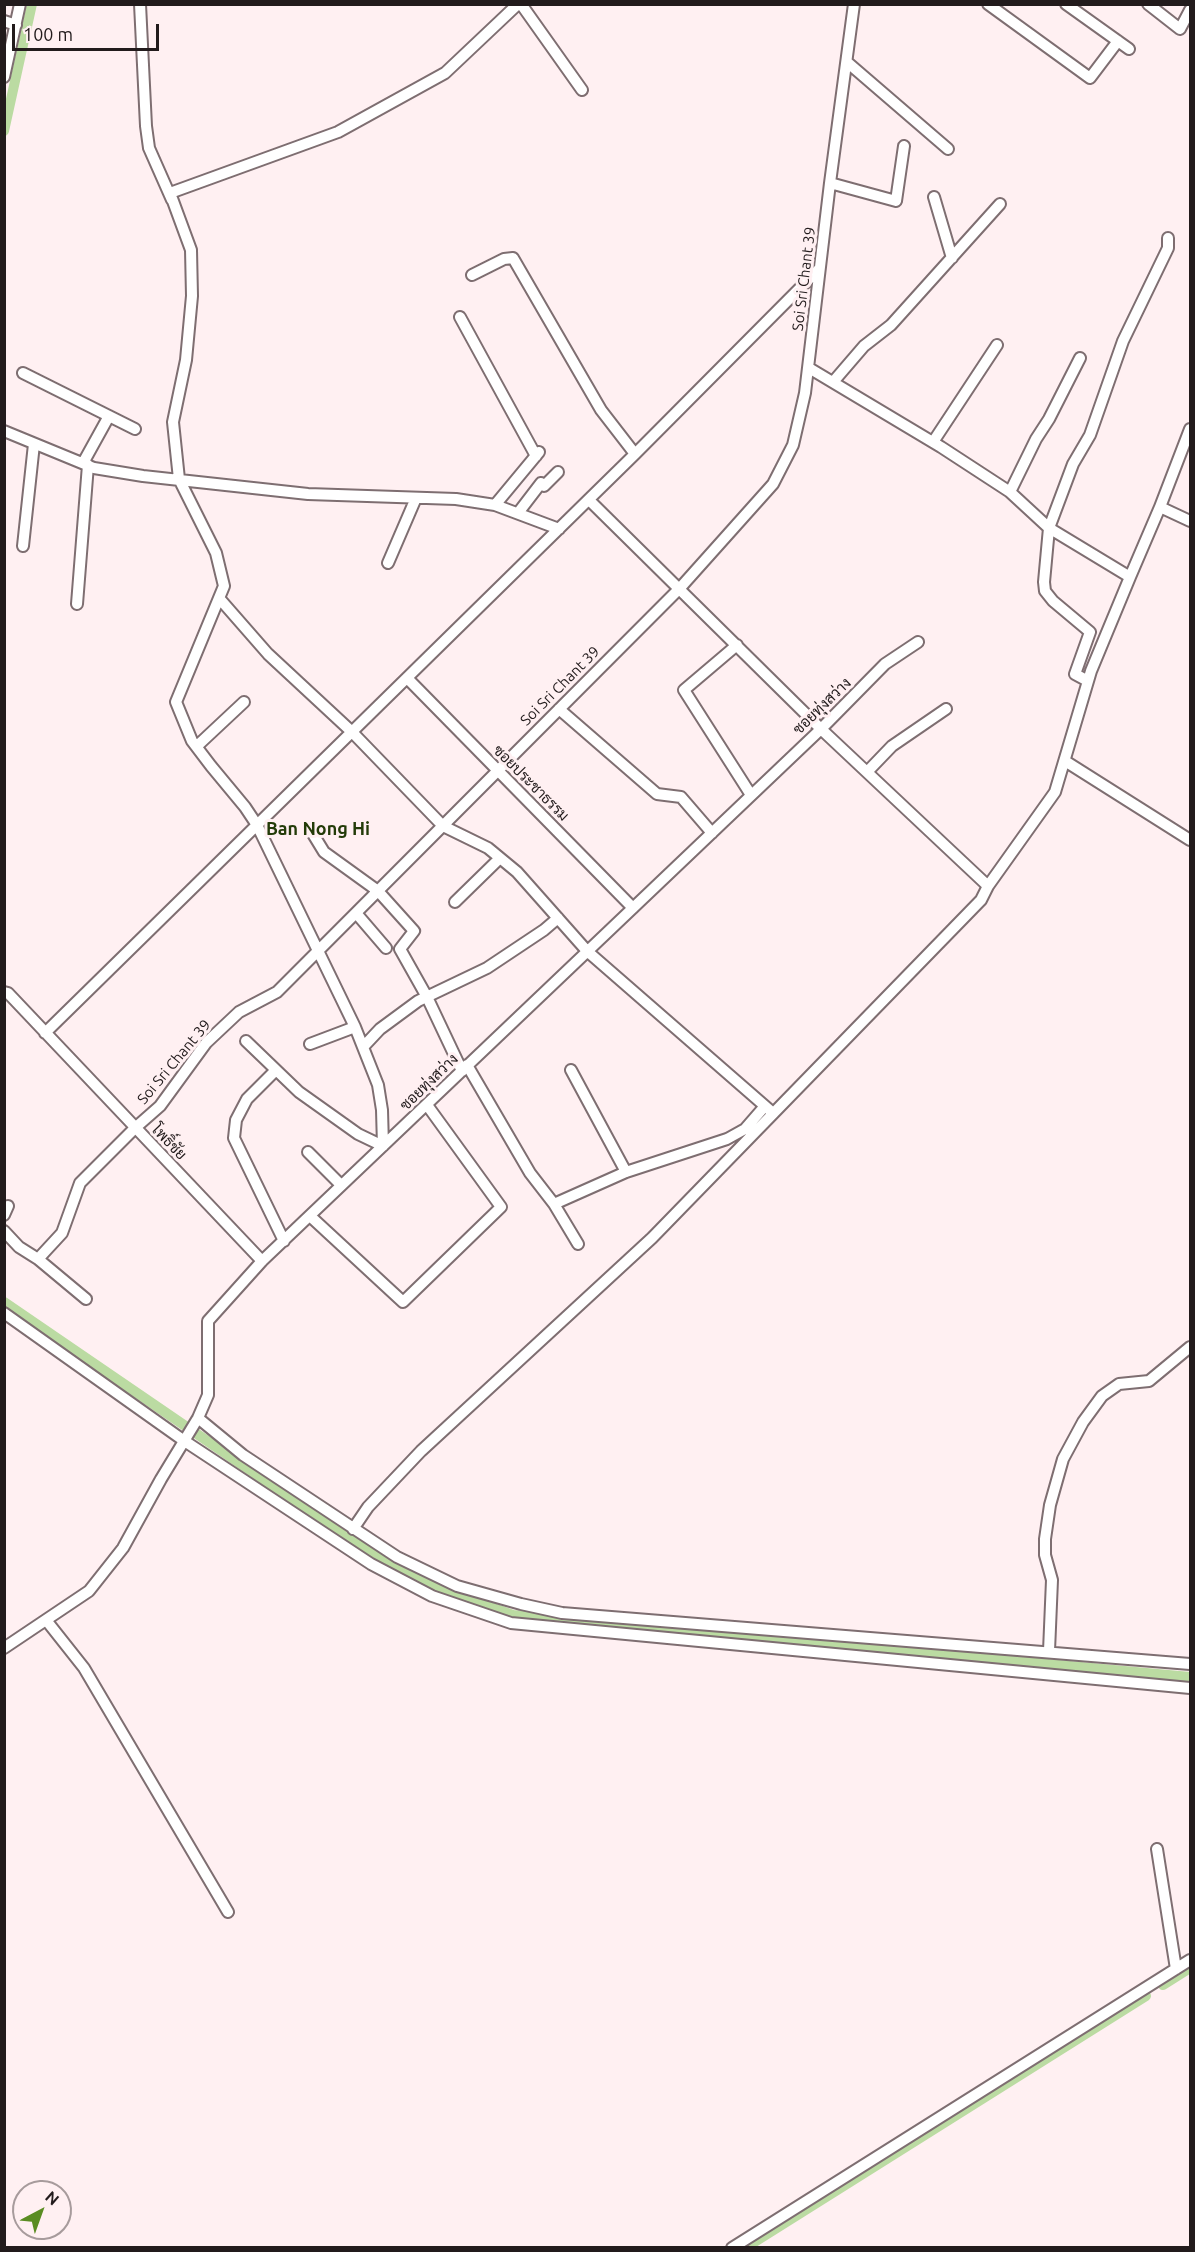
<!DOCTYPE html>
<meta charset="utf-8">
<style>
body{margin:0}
#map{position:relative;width:1195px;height:2252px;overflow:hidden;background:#fff0f2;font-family:Ubuntu,sans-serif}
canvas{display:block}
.frame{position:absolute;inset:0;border:6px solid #221b1c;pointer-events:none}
.north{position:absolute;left:12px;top:2180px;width:60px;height:60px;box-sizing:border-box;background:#fff0f2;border:2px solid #a79b9c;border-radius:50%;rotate:41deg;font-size:16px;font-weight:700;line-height:24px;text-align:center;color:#221b1c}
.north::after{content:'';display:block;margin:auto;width:21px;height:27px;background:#5a8c22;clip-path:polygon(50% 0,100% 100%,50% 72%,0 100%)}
.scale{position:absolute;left:12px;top:24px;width:147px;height:27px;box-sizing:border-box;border:3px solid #221b1c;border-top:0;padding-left:8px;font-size:18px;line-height:21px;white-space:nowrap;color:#221b1c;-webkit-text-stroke:4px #fff0f2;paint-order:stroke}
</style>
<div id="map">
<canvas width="1195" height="2252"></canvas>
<div class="frame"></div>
<div class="north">N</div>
<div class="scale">100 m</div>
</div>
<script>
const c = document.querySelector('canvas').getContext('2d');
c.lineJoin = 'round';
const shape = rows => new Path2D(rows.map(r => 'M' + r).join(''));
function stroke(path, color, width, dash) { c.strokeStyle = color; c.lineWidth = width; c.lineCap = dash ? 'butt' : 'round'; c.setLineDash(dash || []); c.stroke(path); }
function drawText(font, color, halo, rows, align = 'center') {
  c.font = font + ' Ubuntu,Sarabun,sans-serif'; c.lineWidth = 6; c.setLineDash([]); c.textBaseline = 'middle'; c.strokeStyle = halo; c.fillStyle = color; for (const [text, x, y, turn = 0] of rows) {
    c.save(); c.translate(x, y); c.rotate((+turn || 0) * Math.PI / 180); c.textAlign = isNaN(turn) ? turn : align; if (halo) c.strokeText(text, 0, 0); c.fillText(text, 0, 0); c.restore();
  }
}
const canal = shape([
 [4,131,32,4],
 [4,1302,371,1553,434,1587,513,1615,1190,1677],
 [1163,1985,1190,1968],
 [745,2248,1146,1996]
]);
const minor = shape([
 [140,4,146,126,149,148,172,200],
 [521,4,582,90],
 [988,4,1090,78,1118,41],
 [1066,4,1129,49],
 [1148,4,1180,29,1190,10],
 [4,21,16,25],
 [847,62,948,149],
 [4,77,20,4],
 [830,183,896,201,904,146],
 [934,197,952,258],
 [472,275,504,259,513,258,601,410,635,454],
 [460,317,536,456],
 [809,368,941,447,1010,492,1049,528,1130,577,1091,671,1055,792,988,886],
 [23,373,135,429],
 [833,382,864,346,891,325,1000,204],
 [4,431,94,468,143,476,308,494,456,499,495,505,559,529],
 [933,442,997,345],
 [83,463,109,416],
 [1010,492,1036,439,1049,419,1080,358],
 [495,505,539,452],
 [1160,507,1190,429],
 [518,513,541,483,544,486,558,472],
 [23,546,34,444],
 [388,563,416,498],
 [1130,577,1160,507,1190,521],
 [219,598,268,654,352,732,443,826,488,848,517,872,587,951,773,1113],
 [77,604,88,465],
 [737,645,684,690,751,795],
 [407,678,633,908],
 [1088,681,1075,674,1090,632,1053,601,1045,591,1044,582,1049,528,1073,464,1090,435,1123,341,1168,248,1168,238],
 [559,709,657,794,681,797,712,833],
 [197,746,244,702],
 [1065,761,1190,840],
 [867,772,892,746,946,709],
 [313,834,324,852,378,891,414,931,400,949,427,997,462,1071],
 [455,902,499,859],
 [356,913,386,948],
 [4,992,8,993,262,1261],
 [45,1033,635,454,819,269],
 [246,1041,299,1092,358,1134,383,1146,382,1110,378,1085,355,1027,257,825,245,807,211,766,192,741,176,702,224,586,216,553,179,479,173,422,186,360,192,296,191,250,170,193,338,132,445,73,518,4],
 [310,1044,355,1027],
 [364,1046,380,1029,418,1001,487,968,544,930,558,918],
 [467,1065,530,1173,554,1204,578,1244],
 [276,1070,247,1099,236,1120,234,1138,284,1241],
 [571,1070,626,1172],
 [308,1152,341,1185],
 [554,1204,626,1172,727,1139,745,1129,765,1106],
 [4,1215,8,1206],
 [310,1216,403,1302,501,1207,427,1105],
 [4,1231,19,1247,38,1259,86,1299],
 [38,1259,62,1233,80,1183,135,1128,160,1106,206,1043,239,1012,277,992,680,588,773,484,793,445,805,393,830,183,854,4],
 [4,1313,183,1440,371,1564,432,1596,511,1623,1190,1688],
 [198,1418,243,1455,397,1557,457,1586,521,1604,562,1613,1190,1664],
 [353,1529,368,1507,421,1451,652,1238,981,900,988,886,821,729,589,500],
 [46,1620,84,1668,228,1912],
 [4,1648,89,1591,123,1548,161,1479,198,1418,208,1395,208,1321,262,1261,821,729,885,664,918,642],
 [1049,1651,1052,1580,1045,1555,1045,1539,1050,1505,1063,1459,1083,1422,1102,1396,1119,1384,1149,1381,1190,1347],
 [1157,1849,1176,1969],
 [732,2248,1190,1960]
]);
const streetNames = [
 ["Soi Sri Chant 39",804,279,-83],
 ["Soi Sri Chant 39",560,686,-45],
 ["ซอยทุ่งสว่าง",822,706,-44],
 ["ซอยประชาธรรม",531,783,45],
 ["Soi Sri Chant 39",174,1062,-50],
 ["ซอยทุ่งสว่าง",429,1082,-44],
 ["โพธิ์ชัย",169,1142,46]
];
const quarterNames = [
 ["Ban Nong Hi",318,829]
];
stroke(canal, '#bbdba2', 10);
stroke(minor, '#7e6e71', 14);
stroke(minor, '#fff', 10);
drawText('15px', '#221b1c', '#fff0f2', streetNames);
drawText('bold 18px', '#233b08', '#fff0f2', quarterNames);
</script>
